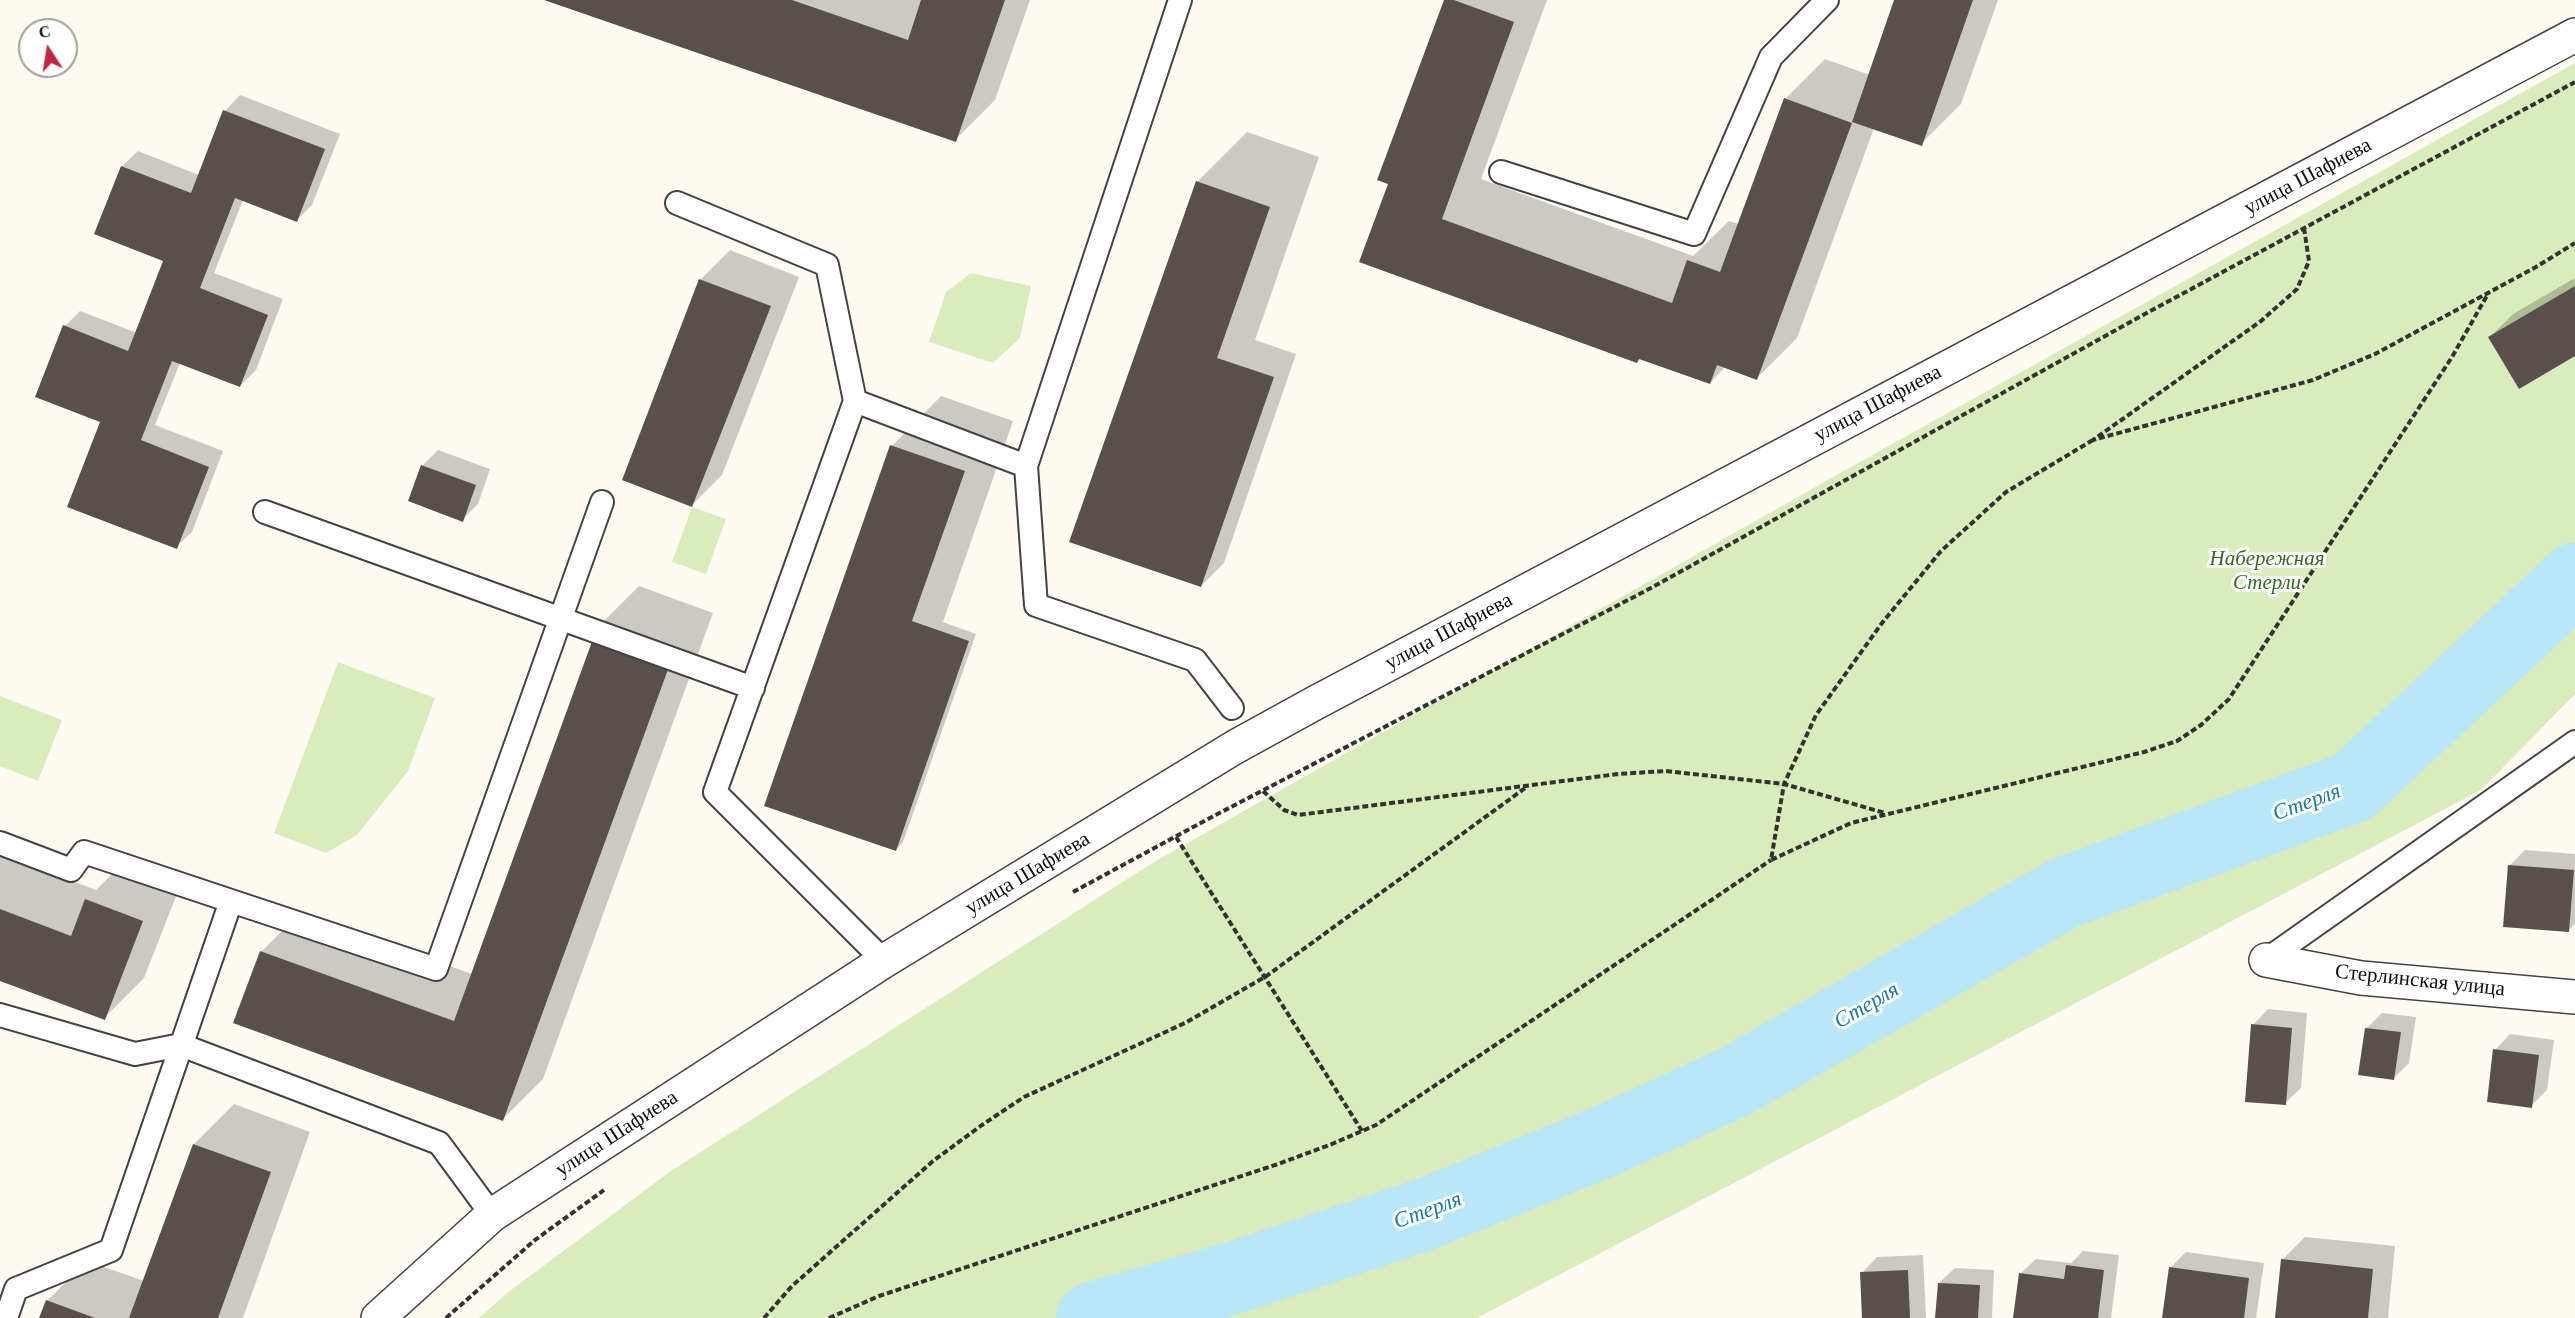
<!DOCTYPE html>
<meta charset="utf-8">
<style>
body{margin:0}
#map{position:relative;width:2575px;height:1318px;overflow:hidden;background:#fffbf3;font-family:Georgia,serif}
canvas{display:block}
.north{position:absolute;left:18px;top:18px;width:60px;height:60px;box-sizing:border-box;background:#fff;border:2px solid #9f9f9f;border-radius:50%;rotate:348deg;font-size:16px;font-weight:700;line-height:24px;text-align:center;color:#101010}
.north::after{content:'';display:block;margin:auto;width:21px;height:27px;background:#c32641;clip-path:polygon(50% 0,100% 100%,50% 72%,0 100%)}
</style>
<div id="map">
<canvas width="2575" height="1318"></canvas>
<div class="north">С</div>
</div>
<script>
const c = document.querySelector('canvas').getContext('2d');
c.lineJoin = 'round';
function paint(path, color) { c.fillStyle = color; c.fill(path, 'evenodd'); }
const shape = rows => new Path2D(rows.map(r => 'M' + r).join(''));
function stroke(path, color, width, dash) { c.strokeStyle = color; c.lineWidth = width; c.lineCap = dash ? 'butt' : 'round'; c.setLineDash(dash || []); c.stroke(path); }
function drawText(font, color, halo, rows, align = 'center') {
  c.font = font + ' Georgia,serif'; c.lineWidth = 6; c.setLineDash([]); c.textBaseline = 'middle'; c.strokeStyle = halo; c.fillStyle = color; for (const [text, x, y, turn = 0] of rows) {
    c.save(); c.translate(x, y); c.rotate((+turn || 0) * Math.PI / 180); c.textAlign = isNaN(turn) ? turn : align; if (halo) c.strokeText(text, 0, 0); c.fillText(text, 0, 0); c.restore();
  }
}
const green = shape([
 [2575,63,2575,694,2481,790,1477,1318,479,1318,507,1293,671,1171,1154,862,1833,477],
 [971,273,1031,286,1020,338,993,363,929,342,946,292],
 [692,507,726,519,706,574,672,562],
 [338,662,435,698,408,771,357,835,326,853,274,833],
 [0,696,62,720,38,781,0,766]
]);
const shadow = shape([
 [547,0,1030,0,995,100,955,140],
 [1445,0,1547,0,1481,179,1693,256,1729,221,1739,224,1785,99,1825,59,1870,75,1896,0,1998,0,1961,104,1921,144,1874,128,1797,338,1757,378,1726,366,1710,383,1641,358,1637,362,1390,183],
 [240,95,340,134,312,205,296,221,243,200,214,273,283,299,256,370,240,386,180,363,155,425,223,451,192,532,176,547,102,421,65,326,80,311,137,333,165,260,122,166,138,151,199,175,225,111],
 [1247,132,1319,157,1255,340,1296,354,1224,563,1201,586,1197,182],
 [730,250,799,277,722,475,692,505,700,280],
 [2575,278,2575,355,2490,337,2513,314],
 [941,396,1013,421,943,622,976,634,903,842,896,850,892,446],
 [438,450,490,469,478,504,462,520,422,466],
 [639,586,713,613,543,1079,503,1119,261,952,301,912,472,974,599,626],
 [2525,850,2575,854,2575,924,2568,930,2510,865],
 [0,854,96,890,126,860,182,881,144,978,104,1018,0,979],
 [2268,1009,2307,1013,2301,1088,2285,1103,2253,1025],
 [2382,1013,2416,1017,2409,1063,2394,1078,2366,1029],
 [2510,1034,2554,1040,2547,1090,2531,1106,2495,1050],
 [234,1104,310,1132,243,1318,41,1318,47,1301,87,1261,144,1281,194,1144],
 [2305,1237,2395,1246,2388,1318,2276,1318,2282,1260],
 [2083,1251,2119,1255,2111,1318,2015,1318,2020,1274,2036,1259,2071,1263],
 [2186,1252,2264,1263,2256,1318,2163,1318,2170,1268],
 [1923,1255,1926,1318,1864,1318,1862,1273,1877,1257],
 [1955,1268,1994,1270,1992,1318,1937,1318,1939,1283]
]);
const river = shape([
 [1092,1318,1239,1276,1423,1215,1603,1142,1736,1081,2064,893,2353,787,2575,579]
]);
const building = shape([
 [544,0,792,0,908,40,921,0,1005,0,956,142],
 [1444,0,1454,0,1514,22,1442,219,1672,303,1687,260,1720,272,1784,98,1852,123,1757,380,1717,365,1710,384,1639,359,1637,363,1359,262,1388,184,1377,180],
 [1894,0,1973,0,1922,146,1852,122],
 [223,110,325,149,297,222,235,198,200,288,268,315,240,387,172,361,141,440,209,467,177,549,67,507,100,422,35,397,63,325,128,351,163,261,94,234,121,166,191,193],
 [1196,181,1270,207,1217,358,1274,377,1201,587,1069,542],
 [699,279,771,306,692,507,622,480],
 [2575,286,2575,356,2519,389,2488,337],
 [890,445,965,471,912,621,969,641,896,851,764,806],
 [421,465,476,485,463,522,408,501],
 [598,625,674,653,503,1121,233,1023,260,951,454,1021],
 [2508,865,2574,870,2569,932,2503,927],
 [85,899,143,921,105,1020,0,981,0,909,71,936],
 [2251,1024,2292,1028,2286,1105,2245,1102],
 [2365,1028,2401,1032,2394,1080,2358,1075],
 [2493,1049,2539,1055,2532,1108,2487,1102],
 [193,1144,271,1172,218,1318,129,1318],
 [2281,1259,2373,1269,2368,1318,2275,1318],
 [2066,1265,2104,1270,2098,1318,2013,1318,2019,1273,2064,1279],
 [2169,1267,2249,1278,2244,1318,2162,1318],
 [1908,1270,1910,1318,1862,1318,1860,1272],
 [1938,1283,1980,1285,1978,1318,1935,1318],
 [46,1300,95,1318,39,1318]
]);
const path = shape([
 [2304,228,2309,261,2297,289,2261,321,2093,440,2313,380,2375,354,2536,267,2575,243],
 [2093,440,2006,492,1941,551,1882,623,1816,715,1784,784,1771,860,1851,823,2144,752,2177,741,2201,725,2229,699,2452,357,2489,292],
 [1263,791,1284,810,1298,815,1618,774,1666,771,1784,784,1885,813],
 [1176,837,1362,1131],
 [1073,892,1208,819,1651,588,2143,315,2575,82],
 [446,1318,535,1240,604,1190],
 [764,1318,792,1286,933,1161,982,1125,1024,1097,1185,1023,1265,977,1528,786],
 [829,1318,879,1296,1278,1164,1332,1144,1376,1125,1771,860]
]);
const service = shape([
 [1501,172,1694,234,1771,57,1827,0],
 [677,203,827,265,855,401],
 [1026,466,1180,0],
 [265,512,753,688],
 [0,843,71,870,84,852,231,901],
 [2266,960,2575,742],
 [884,961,715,792,855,401,1026,466,1036,605,1195,660,1232,708],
 [0,1015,135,1054,181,1045,439,1143,492,1215],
 [6,1318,16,1289,111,1250,231,901,436,969,602,502]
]);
const minor = shape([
 [2266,960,2361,978,2575,997]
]);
const tertiary = shape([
 [378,1318,492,1215,884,961,1235,747,1315,703,2575,35]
]);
const streetNames = [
 ["улица Шафиева",2308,177,-28],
 ["улица Шафиева",1878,404,-28],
 ["улица Шафиева",1449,632,-28],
 ["улица Шафиева",1028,874,-31],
 ["Стерлинская улица",2420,981,6],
 ["улица Шафиева",617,1134,-33]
];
const parkNames = [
 ["Набережная",2267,559],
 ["Стерли",2267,583]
];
const waterNames = [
 ["Стерля",2307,803,-20],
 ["Стерля",1867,1006,-30],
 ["Стерля",1428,1211,-20]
];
paint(green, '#daebbc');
paint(shadow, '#0003');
stroke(river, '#b8e7f7', 72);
paint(building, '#59504c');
stroke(service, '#434343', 26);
stroke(minor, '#434343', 36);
stroke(tertiary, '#434343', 36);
stroke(path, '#323232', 4, [6, 3]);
stroke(service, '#fff', 22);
stroke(minor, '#fff', 33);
stroke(tertiary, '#fff', 33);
drawText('21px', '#101010', '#fff', streetNames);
drawText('italic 21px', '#386a1f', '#fff', parkNames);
drawText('italic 22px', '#1779a5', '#fff', waterNames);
</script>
